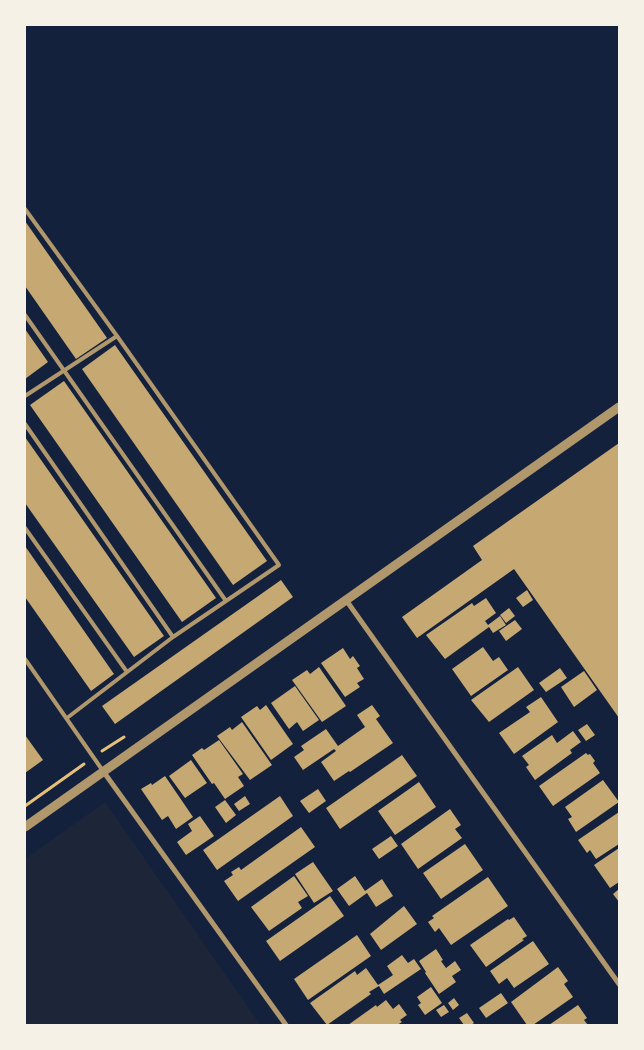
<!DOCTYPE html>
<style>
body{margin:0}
#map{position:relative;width:644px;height:1050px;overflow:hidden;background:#14213d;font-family:"Noto Sans",sans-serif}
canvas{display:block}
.frame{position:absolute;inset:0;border:26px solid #f6f1e7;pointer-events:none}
</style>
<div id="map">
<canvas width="644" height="1050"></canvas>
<div class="frame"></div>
</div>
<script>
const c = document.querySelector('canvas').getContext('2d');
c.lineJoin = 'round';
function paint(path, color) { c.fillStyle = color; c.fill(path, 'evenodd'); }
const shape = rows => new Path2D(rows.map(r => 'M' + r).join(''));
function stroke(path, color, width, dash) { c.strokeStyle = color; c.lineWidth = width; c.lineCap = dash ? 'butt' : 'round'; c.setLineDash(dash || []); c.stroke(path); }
const green = shape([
 [105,802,255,1017,261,1025,25,1025,25,859]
]);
const building = shape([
 [25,221,107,338,76,359,25,286],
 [25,329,48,362,25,379],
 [115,345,267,561,233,585,82,369],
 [64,381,216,598,182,622,30,405],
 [25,437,164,636,134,657,25,503],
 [619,443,619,718,514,569,417,638,402,617,482,560,473,546],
 [25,546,114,674,91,691,25,597],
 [281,580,293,597,115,724,102,706],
 [527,590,533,600,523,607,516,598],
 [486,598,496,613,485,621,488,625,500,616,506,625,493,633,489,627,445,659,426,635,472,603,474,606],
 [509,608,515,616,506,623,500,615],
 [515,620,522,629,506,641,499,631],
 [483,647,493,661,499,657,508,670,471,696,452,669],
 [343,648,350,659,353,656,360,666,357,668,364,679,357,683,360,687,345,697,321,663],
 [319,667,346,706,322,722,292,680,307,670,310,674],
 [518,667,534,690,489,722,471,700],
 [560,668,567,678,546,692,539,683],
 [584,671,597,690,574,707,561,687],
 [295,686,319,720,303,731,297,722,289,729,271,703],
 [541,697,558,722,514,754,499,733,530,712,526,707],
 [266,705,293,744,271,760,241,717,257,706,260,710],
 [372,705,380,716,376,719,393,743,350,772,349,771,334,781,321,762,336,751,334,749,303,770,294,757,304,750,301,746,326,729,338,746,365,727,357,715],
 [242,722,272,765,250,780,217,736,230,727,232,730],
 [587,724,595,735,586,741,578,730],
 [573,731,581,742,570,750,572,753,535,780,526,767,529,765,522,756,552,735,557,743],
 [25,735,43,760,25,773],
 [219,740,243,774,238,777,244,786,225,799,214,783,212,784,192,755,202,748,204,750],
 [586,753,588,755,590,754,595,761,593,763,600,773,553,806,539,786],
 [402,755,417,776,340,829,326,808],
 [191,760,207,783,185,798,169,776],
 [165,776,193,817,176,829,168,816,162,820,141,789,151,783,152,785],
 [603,780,619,802,576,832,568,819,572,817,565,807],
 [419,782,436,807,395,835,378,811],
 [318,789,326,801,309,813,300,801],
 [245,796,250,804,239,811,234,804],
 [280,796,293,816,217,870,203,850],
 [225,800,236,815,226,823,215,807],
 [450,809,461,825,455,829,462,838,418,869,401,844],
 [619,812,619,844,596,859,590,850,587,853,578,840],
 [200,816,214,836,186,855,177,842,192,831,188,824],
 [301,827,315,847,238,901,224,881,233,875,231,872,239,867,241,870],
 [391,836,398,846,379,859,372,849],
 [465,844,483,870,441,899,423,873],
 [619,848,619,882,610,888,594,865],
 [313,862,333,891,314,903,295,874],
 [294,876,308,896,298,902,302,908,269,931,251,907],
 [355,876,365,891,382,879,393,896,376,907,367,893,349,906,337,889],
 [488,877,508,906,451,945,439,928,435,932,428,922,434,918,432,916],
 [619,889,619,902,613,894],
 [330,896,344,916,280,961,266,941],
 [404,906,417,924,381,950,370,934],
 [514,917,527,936,522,939,524,940,486,967,470,945,508,919,509,920],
 [357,935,371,956,308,1000,294,979],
 [533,941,549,964,514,988,507,978,499,984,490,971],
 [436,949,443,960,441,961,446,968,455,961,461,970,452,976,456,982,439,994,425,973,426,972,419,961],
 [402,955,408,963,414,959,421,969,384,994,379,986,369,992,371,994,327,1025,310,1003,355,971,357,975,366,968,378,985,393,975,387,966],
 [558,967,568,981,564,984,573,997,533,1025,527,1025,511,1002],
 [431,987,442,1003,425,1015,418,1005,421,1003,417,997],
 [501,993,508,1003,486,1018,479,1008],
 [454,998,459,1005,453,1010,448,1003],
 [386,1000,393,1009,399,1004,407,1015,400,1020,402,1022,397,1025,348,1025,376,1005,377,1007],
 [444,1005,449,1012,441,1017,436,1010],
 [578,1005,587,1018,584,1020,588,1025,549,1025],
 [467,1013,474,1023,471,1025,464,1025,459,1018]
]);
const path = shape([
 [102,751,124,737],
 [25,806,84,764]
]);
const service = shape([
 [25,209,117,336,25,396],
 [25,315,226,601],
 [25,424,173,637],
 [25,528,127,672],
 [25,659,103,771],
 [67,718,173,637,279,565,117,336]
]);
const minor = shape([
 [346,600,619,984],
 [103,771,286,1025]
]);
const tertiary = shape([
 [25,827,619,407]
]);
paint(green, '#1d2539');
paint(building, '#c6a872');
stroke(path, '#e5c07b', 3);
stroke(service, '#b1986c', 4);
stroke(minor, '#b1986c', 5);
stroke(tertiary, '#b1986c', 9);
</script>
